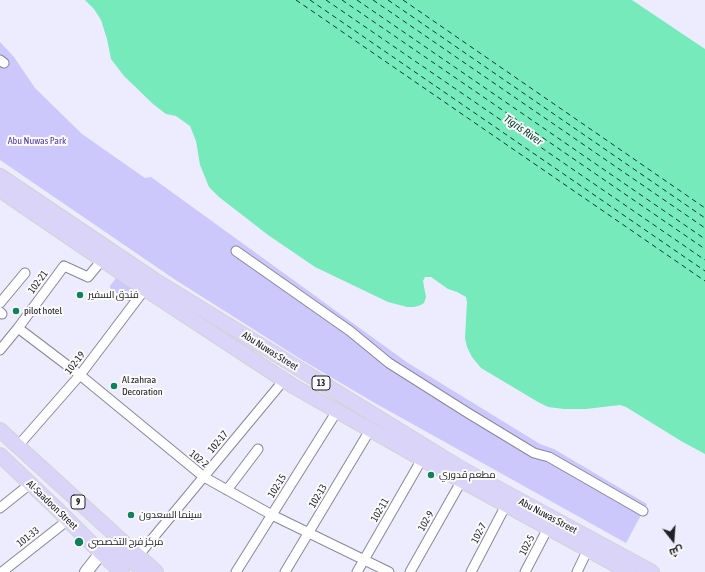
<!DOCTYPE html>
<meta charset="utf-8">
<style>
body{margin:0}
#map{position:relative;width:705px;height:572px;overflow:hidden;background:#edecfe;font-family:"Asap Condensed",Cairo,sans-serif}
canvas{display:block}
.north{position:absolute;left:653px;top:520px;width:40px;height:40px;-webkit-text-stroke:3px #fbfbfb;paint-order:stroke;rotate:163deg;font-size:11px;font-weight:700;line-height:16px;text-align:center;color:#212029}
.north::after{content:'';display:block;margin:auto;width:14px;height:18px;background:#212029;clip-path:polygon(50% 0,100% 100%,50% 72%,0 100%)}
</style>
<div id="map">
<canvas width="705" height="572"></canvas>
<div class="north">ش</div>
</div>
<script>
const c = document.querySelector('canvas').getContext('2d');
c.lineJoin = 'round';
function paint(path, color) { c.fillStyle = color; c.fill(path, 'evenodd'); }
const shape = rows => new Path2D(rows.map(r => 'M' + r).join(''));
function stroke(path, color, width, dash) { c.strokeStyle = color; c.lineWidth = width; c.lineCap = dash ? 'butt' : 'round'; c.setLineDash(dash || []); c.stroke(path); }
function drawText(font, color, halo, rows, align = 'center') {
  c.font = font + ' "Asap Condensed",Cairo,sans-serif'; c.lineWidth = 4; c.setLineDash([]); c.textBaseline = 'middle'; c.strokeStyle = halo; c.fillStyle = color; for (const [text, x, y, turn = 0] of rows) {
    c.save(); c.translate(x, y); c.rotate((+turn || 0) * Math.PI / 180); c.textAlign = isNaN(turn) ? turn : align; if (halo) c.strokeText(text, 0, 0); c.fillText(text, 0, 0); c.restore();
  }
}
const green = shape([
 [0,42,14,57,35,88,82,134,145,178,151,177,408,363,540,444,554,449,647,504,626,543,373,402,302,360,174,279,0,160],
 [116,278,133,289,134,294,130,301,128,301,110,288,110,286]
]);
const water = shape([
 [85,0,632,0,705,49,705,454,681,441,626,407,620,405,586,409,564,409,548,407,538,402,481,368,472,357,467,347,465,338,467,302,466,297,457,292,448,289,431,277,425,277,423,281,426,297,424,303,421,305,414,307,407,307,388,302,315,267,268,235,219,197,209,187,200,165,196,141,190,126,176,116,166,114,153,104,124,76,111,59,107,39,101,20,94,9]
]);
const ferry = shape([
 [296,0,705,281],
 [310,0,705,271],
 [326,0,705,260],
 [342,0,705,249],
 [357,0,705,239],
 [373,0,705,228],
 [388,0,705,218],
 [403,0,705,208]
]);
const street = shape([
 [0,60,4,63],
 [236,251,350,331,389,363,468,413,534,453,549,457,643,511],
 [0,303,25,273],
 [0,312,2,314],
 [18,328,80,375,204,477,272,515,389,572],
 [0,350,18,328,64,266,88,277,102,260],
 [17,447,80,375,145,289],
 [227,490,258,449],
 [0,508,30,484],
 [138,556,284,380],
 [2,572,68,520],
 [236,572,337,411],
 [285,572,370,430],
 [357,572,422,459],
 [410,572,462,480],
 [471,572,506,505],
 [525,572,548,528],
 [577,572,588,549]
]);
const secondary = shape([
 [86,572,101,553]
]);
const primary = shape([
 [0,176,153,279,462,469,652,572],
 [0,190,145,289,293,386,422,459,629,572],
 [0,430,156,572],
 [0,455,57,509,101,553,122,572],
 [101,553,109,551,114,552,142,568]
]);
const markers = [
 [80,295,4,"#11805d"],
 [16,311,4,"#11805d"],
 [114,386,4,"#11805d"],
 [431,475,4,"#11805d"],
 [131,515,4,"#11805d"],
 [79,542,5,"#11805d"]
];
const shields = [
 [321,383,18],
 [78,502,14]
];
const shieldNames = [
 ["13",321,383],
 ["9",78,502]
];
const parkNames = [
 ["Abu Nuwas Park",37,141]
];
const streetNames = [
 ["102-21",38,282,-54],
 ["Abu Nuwas Street",270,351,32],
 ["102-19",75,363,-52],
 ["102-17",218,442,-50],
 ["102-2",199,459,39],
 ["102-15",277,486,-58],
 ["102-13",318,496,-59],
 ["Al-Saadoon Street",52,505,44],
 ["102-11",380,510,-60],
 ["Abu Nuwas Street",548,516,28],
 ["102-9",426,521,-60],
 ["102-7",479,533,-63],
 ["101-33",28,537,-38],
 ["102-5",527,545,-63]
];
const poiNames = [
 ["فندق السفير",88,295],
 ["pilot hotel",24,311],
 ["Al zahraa",122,380],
 ["Decoration",122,392],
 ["مطعم قدوري",439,475],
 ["سينما السعدون",139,515],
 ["مركز فرح التخصصي",88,542]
];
const waterNames = [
 ["Tigris River",523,130,35]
];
paint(green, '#cdc8fb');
paint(water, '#76eabb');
stroke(ferry, '#063b2a', 1, [5, 4]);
stroke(street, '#89879c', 11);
stroke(secondary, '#89879c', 14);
stroke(primary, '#d3d2d4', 16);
stroke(street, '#fff', 9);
stroke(secondary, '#fff', 12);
stroke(primary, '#d9d4f8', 14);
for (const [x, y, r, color] of markers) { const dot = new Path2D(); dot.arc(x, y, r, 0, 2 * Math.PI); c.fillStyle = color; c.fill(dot); stroke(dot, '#fbfbfb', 1.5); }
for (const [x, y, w] of shields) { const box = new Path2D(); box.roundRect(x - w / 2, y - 7, w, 14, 3); c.fillStyle = '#fbfbfb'; c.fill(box); stroke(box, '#212029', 1); }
drawText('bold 9px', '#212029', null, shieldNames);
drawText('10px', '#543ba0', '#fbfbfb', parkNames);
drawText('10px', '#212029', '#fbfbfb', streetNames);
drawText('10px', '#212029', '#fbfbfb', poiNames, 'left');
drawText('italic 11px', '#063b2a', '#fbfbfb', waterNames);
</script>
